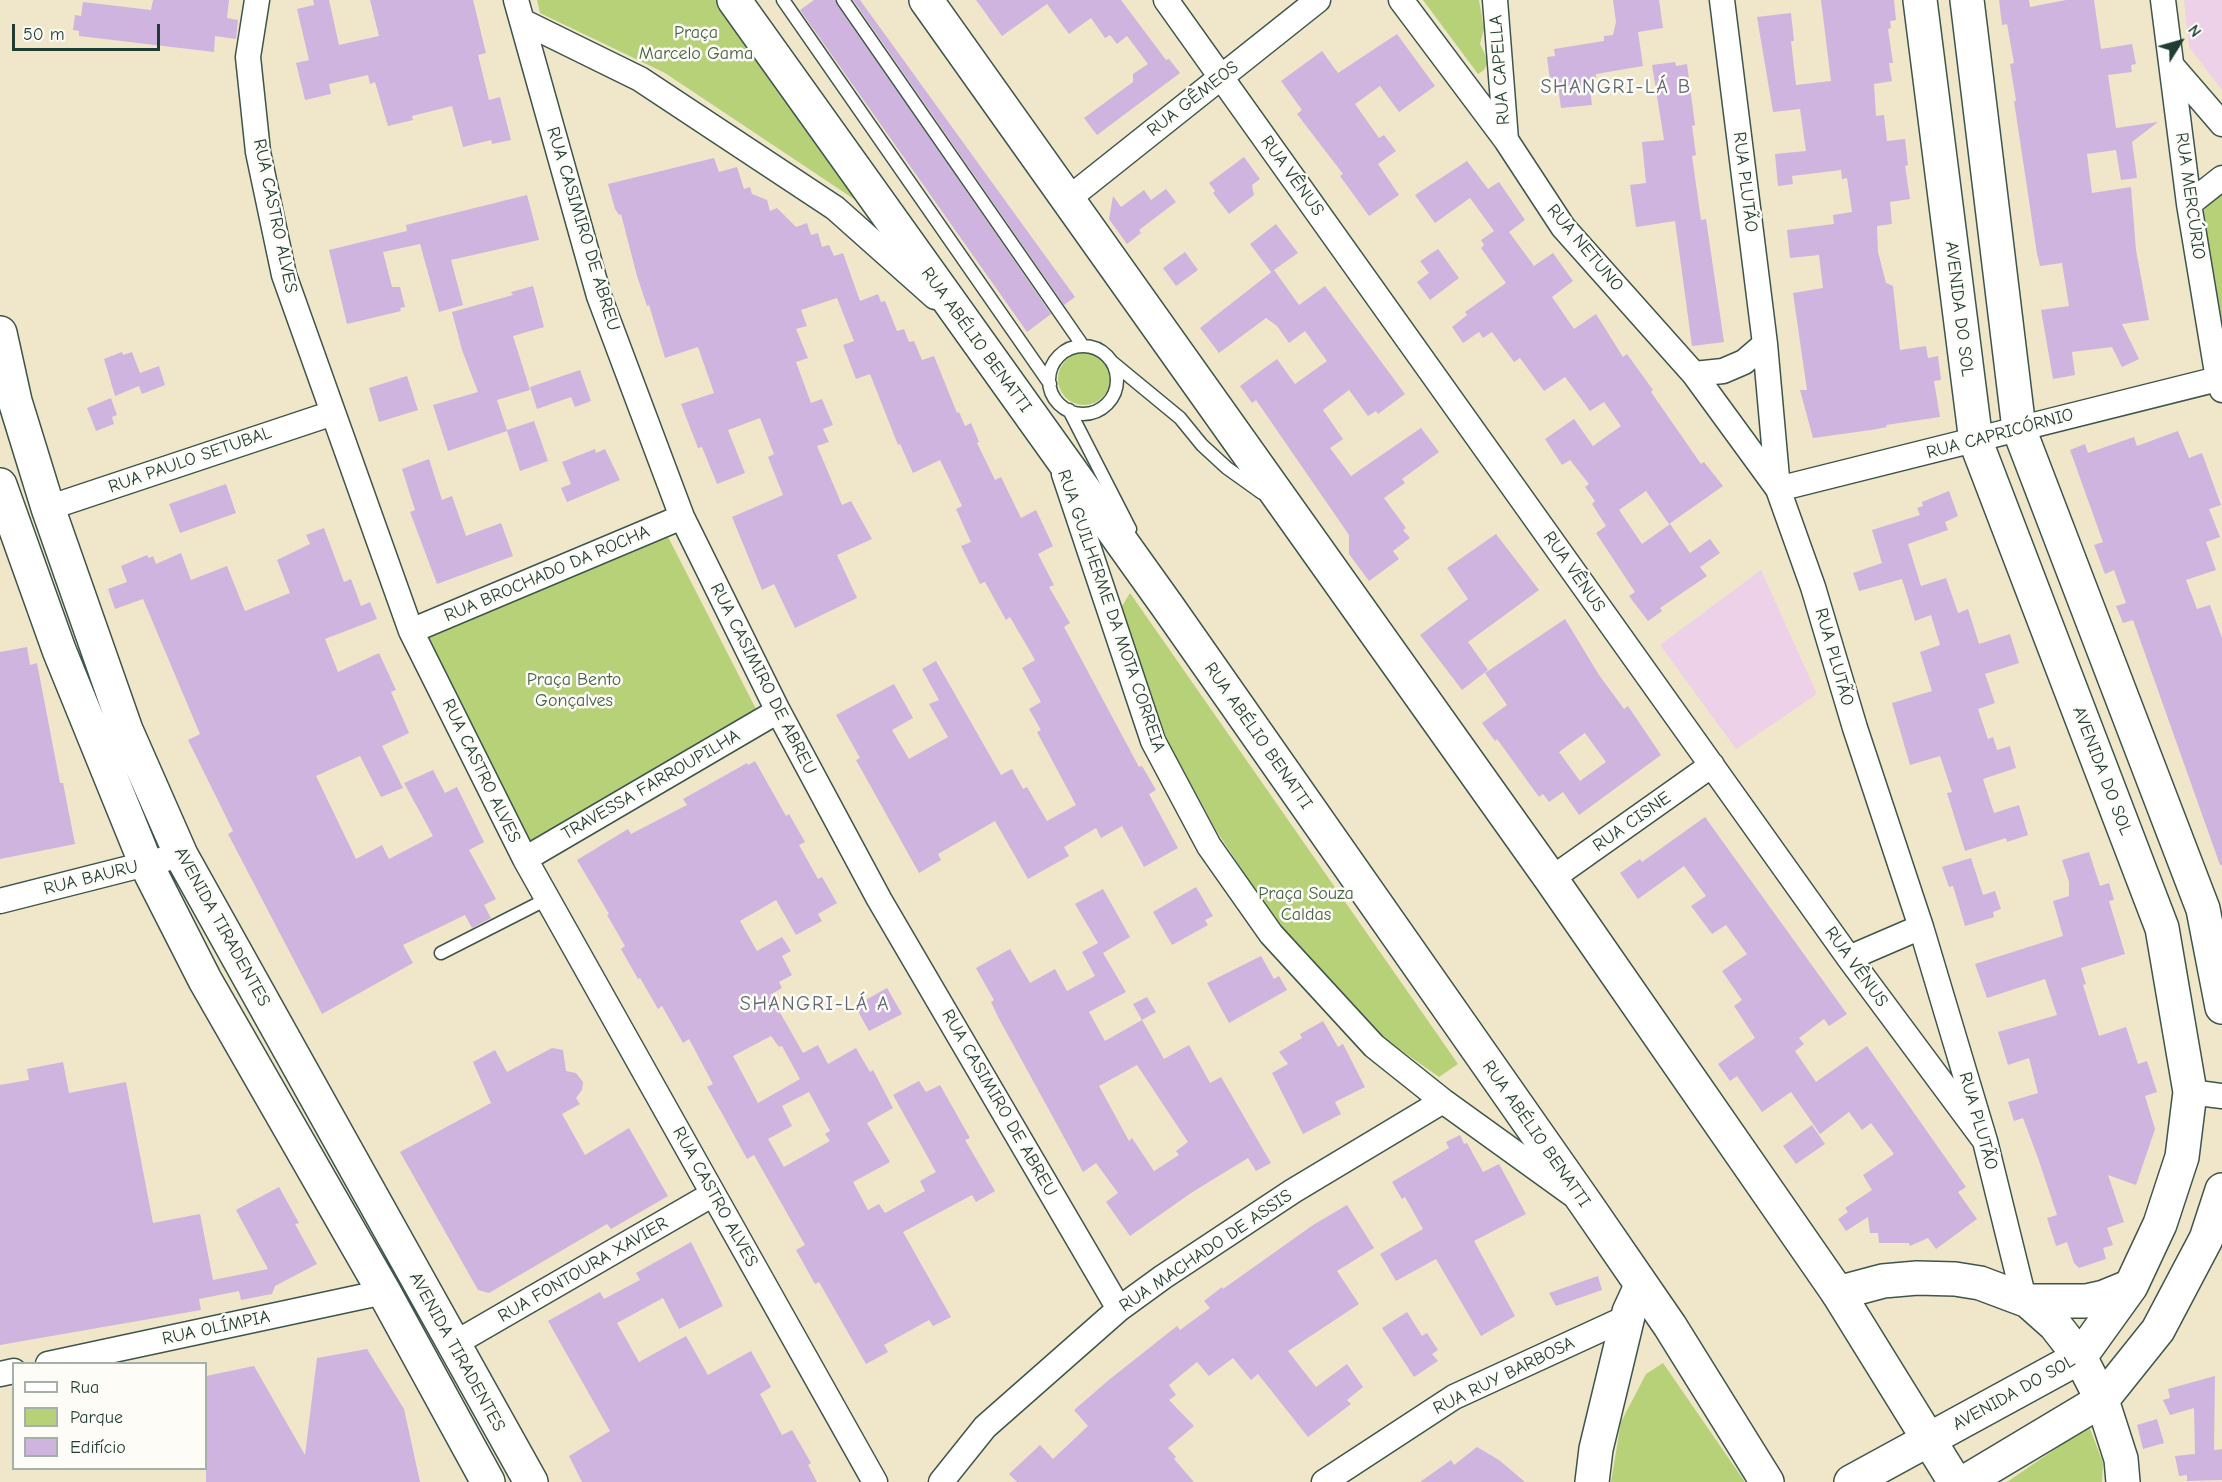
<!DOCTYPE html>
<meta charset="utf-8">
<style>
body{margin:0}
#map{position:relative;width:2222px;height:1482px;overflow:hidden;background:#f0e6ca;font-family:"Comic Neue",sans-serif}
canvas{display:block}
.legend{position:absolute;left:12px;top:1362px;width:195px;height:108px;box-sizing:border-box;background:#fdfcf7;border:2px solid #a4b0a9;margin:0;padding:8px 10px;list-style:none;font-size:18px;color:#1f3d34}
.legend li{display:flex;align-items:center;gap:12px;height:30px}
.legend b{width:30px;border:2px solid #a4b0a9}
.north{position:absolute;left:2150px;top:12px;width:60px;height:60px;-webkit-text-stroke:4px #fdfcf7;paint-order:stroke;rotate:53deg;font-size:16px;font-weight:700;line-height:24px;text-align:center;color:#1f3d34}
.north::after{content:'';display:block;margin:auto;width:21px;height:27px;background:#1f3d34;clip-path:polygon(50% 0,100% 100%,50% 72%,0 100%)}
.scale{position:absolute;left:12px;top:24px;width:148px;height:27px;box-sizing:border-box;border:3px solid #1f3d34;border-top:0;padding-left:8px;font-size:18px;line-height:21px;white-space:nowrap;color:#1f3d34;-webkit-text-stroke:4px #fdfcf7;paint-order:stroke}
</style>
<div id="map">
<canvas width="2222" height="1482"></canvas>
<ul class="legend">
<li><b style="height:8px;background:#fff"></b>Rua</li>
<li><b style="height:16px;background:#b6d177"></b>Parque</li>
<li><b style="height:16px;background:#cfb4df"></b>Edifício</li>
</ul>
<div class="north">N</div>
<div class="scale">50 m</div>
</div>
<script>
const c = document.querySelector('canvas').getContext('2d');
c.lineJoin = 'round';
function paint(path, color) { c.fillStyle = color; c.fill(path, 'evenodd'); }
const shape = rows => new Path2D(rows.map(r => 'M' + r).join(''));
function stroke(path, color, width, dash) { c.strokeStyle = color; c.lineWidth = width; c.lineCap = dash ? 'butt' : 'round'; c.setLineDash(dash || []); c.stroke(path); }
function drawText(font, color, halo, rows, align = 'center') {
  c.font = font + ' "Comic Neue",sans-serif'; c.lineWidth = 5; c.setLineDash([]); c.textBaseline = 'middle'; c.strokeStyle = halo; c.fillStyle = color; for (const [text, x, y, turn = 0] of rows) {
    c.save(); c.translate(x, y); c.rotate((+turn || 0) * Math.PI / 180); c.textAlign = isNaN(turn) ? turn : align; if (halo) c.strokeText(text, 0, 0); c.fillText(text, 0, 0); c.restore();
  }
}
const built = shape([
 [2184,0,2222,0,2222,90,2189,47],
 [1761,570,1817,694,1736,749,1660,645]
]);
const green = shape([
 [537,0,717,0,869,209,665,73,540,13],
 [1423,0,1479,0,1484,29,1480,44,1488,61,1484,70,1478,74],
 [2222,189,2222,332,2203,214,2206,202],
 '1058 379a26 26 0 1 1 52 0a26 26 0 1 1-52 0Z',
 [665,531,757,711,528,846,421,635],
 [1130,593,1458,1064,1439,1077,1381,1036,1277,923,1216,830,1163,732,1121,608],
 [1663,1363,1745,1482,1611,1482,1621,1422,1646,1374],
 [2089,1426,2103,1463,2102,1482,2007,1482]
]);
const building = shape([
 [153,0,229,0,227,18,238,20,236,39,215,36,214,52,79,36,79,31,73,30,75,15,81,16,83,2,151,10],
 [313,0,329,0,339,45,379,36,370,0,473,0,486,53,478,55,489,100,500,97,511,140,492,144,491,140,463,147,452,106,412,116,413,120,388,126,375,82,370,84,368,75,329,84,331,94,305,100,296,63,309,60,297,9,314,5],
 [814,0,835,0,1051,314,1027,332,800,10],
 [853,0,860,0,1075,297,1064,305],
 [976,0,1121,0,1166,60,1169,59,1180,73,1097,135,1084,118,1133,82,1133,74,1148,64,1127,36,1117,44,1110,35,1105,38,1091,18,1069,34,1047,4,1002,36],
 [1613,0,1659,0,1663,28,1638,32,1643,66,1596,74,1596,79,1589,80,1592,105,1561,108,1557,79,1550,80,1547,57,1555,56,1554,49,1604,41,1604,36,1613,35,1616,22],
 [1821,0,1894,0,1896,20,1890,21,1891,28,1888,29,1893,63,1889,63,1892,81,1874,84,1876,116,1884,115,1887,141,1905,139,1908,165,1905,166,1910,199,1890,202,1892,224,1877,226,1878,252,1886,283,1893,286,1900,350,1926,346,1928,358,1938,356,1941,380,1934,381,1940,417,1886,425,1887,427,1871,430,1813,438,1800,390,1807,390,1793,293,1823,288,1819,255,1790,258,1787,230,1834,224,1833,215,1852,212,1847,178,1842,179,1841,170,1792,176,1793,184,1778,186,1775,154,1806,151,1800,109,1773,112,1757,17,1791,13,1794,41,1791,41,1796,85,1831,81],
 [1999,0,2029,0,2030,7,2066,0,2094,0,2101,49,2132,44,2136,64,2131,65,2132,72,2108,75,2116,128,2158,122,2132,142,2137,178,2121,180,2116,150,2087,154,2092,193,2131,187,2136,250,2149,320,2122,324,2139,359,2122,367,2112,347,2072,352,2075,375,2053,379,2041,310,2069,306,2062,263,2040,266,2037,254,2014,101,2016,101,2010,64,2014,63,2007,24,2002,25],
 [1397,34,1435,86,1399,112,1380,86,1355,104,1379,138,1384,135,1396,151,1378,164,1399,195,1369,216,1340,176,1343,174,1297,114,1302,110,1281,81,1322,51,1338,73],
 [1675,62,1676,66,1687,64,1695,125,1692,126,1696,155,1692,156,1701,220,1706,219,1724,342,1692,346,1675,221,1636,227,1630,185,1646,183,1642,142,1664,140,1652,65],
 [1244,157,1260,179,1252,185,1254,195,1229,214,1213,193,1215,191,1209,183],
 [714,158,719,172,737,167,744,189,750,187,752,194,767,200,770,211,777,208,796,227,807,223,811,235,818,233,822,247,829,245,834,256,843,253,860,301,878,294,881,302,885,301,897,331,904,329,909,342,914,341,922,360,934,356,957,413,959,412,965,426,971,423,979,442,977,443,995,480,1001,477,1021,518,1036,510,1053,546,1038,554,1054,585,1049,587,1070,623,1064,627,1139,767,1142,766,1156,790,1149,794,1178,848,1144,867,1122,826,1101,838,1096,828,1064,847,1069,856,1028,879,995,821,938,854,941,860,919,873,856,760,860,758,836,715,894,684,913,718,892,730,909,759,948,737,929,704,939,700,922,669,936,661,1001,775,1012,769,1023,789,1027,787,1047,821,1076,805,1037,732,1041,730,1029,709,1041,702,1022,668,1035,660,1010,617,1006,620,985,582,980,584,961,546,971,542,956,509,962,506,940,460,913,473,900,444,898,445,870,374,856,379,843,345,854,341,837,298,801,310,807,326,796,329,808,358,796,362,811,403,822,399,833,425,823,429,829,442,817,446,842,505,851,501,872,539,837,555,857,598,795,628,774,584,762,590,732,517,783,495,768,457,774,454,760,418,728,430,745,473,717,484,702,447,698,448,681,404,714,393,698,347,665,358,649,305,647,306,637,276,621,214,619,215,615,209,608,184],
 [1467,161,1488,189,1499,182,1525,220,1509,232,1534,266,1553,253,1573,281,1552,297,1574,329,1596,314,1623,357,1627,354,1653,390,1651,392,1701,464,1704,462,1723,486,1669,524,1646,491,1619,510,1642,544,1670,524,1690,553,1710,539,1720,553,1700,567,1707,576,1660,608,1662,611,1648,621,1629,596,1635,592,1596,533,1606,526,1592,504,1595,501,1585,487,1589,484,1570,460,1562,465,1545,439,1574,419,1593,446,1621,426,1604,402,1590,411,1565,377,1544,391,1520,358,1514,362,1492,332,1483,338,1479,332,1463,343,1452,327,1467,315,1465,312,1506,283,1481,248,1484,245,1481,240,1494,231,1470,198,1435,223,1415,195],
 [1166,189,1176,202,1139,230,1141,233,1127,244,1109,219,1113,196,1121,207,1144,190,1151,200],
 [527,195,539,240,451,260,463,305,439,312,420,244,383,252,392,287,400,287,405,307,400,308,401,311,347,324,329,250,407,231,406,225],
 [1276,224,1298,253,1271,272,1250,244],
 [1438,249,1459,278,1430,300,1417,282,1429,273,1420,261],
 [1185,252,1198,270,1176,286,1163,268],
 [1274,270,1299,305,1325,286,1405,394,1378,414,1376,411,1368,416,1349,390,1323,410,1343,439,1330,448,1351,476,1421,428,1439,452,1402,479,1405,483,1384,498,1406,528,1403,530,1410,538,1393,551,1399,559,1369,581,1349,554,1349,535,1256,400,1252,403,1240,386,1277,359,1295,384,1327,361,1305,331,1289,343,1277,326,1266,318,1219,353,1200,328],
 [533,286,544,327,513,336,530,390,497,400,507,430,534,421,548,461,520,471,507,431,448,451,433,405,478,392,462,350,452,312,513,295,511,292],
 [122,352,123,355,132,352,140,373,159,366,165,385,142,394,139,386,115,396,104,359],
 [580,370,591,401,575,407,571,397,537,409,530,387],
 [407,376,418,410,379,422,369,388],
 [111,398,117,415,112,417,114,424,96,431,87,408],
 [2178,431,2189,458,2202,453,2221,505,2209,509,2220,537,2206,542,2216,570,2186,580,2197,609,2210,605,2222,638,2222,865,2220,865,2133,620,2123,623,2116,606,2126,603,2114,570,2105,574,2094,545,2103,542,2070,450,2085,444,2088,453,2134,437,2137,446],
 [595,449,596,453,605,449,620,480,567,502,561,488,571,484,562,462],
 [429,459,442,500,452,496,466,536,501,523,513,556,437,584,410,512,415,510,402,469],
 [226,484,236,513,180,533,169,504],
 [1949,491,1958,516,1945,522,1948,530,1908,544,1921,586,1946,578,1958,613,1968,609,1979,644,2010,634,2019,663,1985,674,1995,703,1978,709,1988,739,1993,737,1997,750,2010,746,2016,768,1983,779,1994,813,2019,805,2028,835,2007,842,2006,838,1965,851,1947,793,1952,792,1940,756,1910,765,1892,703,1932,691,1920,652,1940,645,1931,615,1915,621,1902,579,1859,591,1853,573,1882,563,1872,530,1920,515,1917,508,1923,506,1922,502],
 [324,528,344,582,351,579,361,606,370,602,377,619,325,639,338,672,379,653,396,690,391,692,409,733,382,746,403,788,381,797,360,756,316,776,356,859,382,845,389,859,433,836,404,783,433,770,445,793,457,787,484,842,469,850,496,899,484,905,491,918,472,928,465,915,403,945,413,963,322,1014,228,834,233,831,188,740,200,734,143,599,115,609,108,589,127,582,121,566,147,555,149,558,153,556,156,564,181,553,191,580,227,566,245,611,290,593,277,560,310,544,306,535],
 [1496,534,1539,590,1468,642,1488,670,1462,690,1420,635,1468,599,1447,568],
 [1565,619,1599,675,1624,709,1628,706,1661,755,1579,815,1563,792,1549,802,1543,794,1539,797,1497,739,1495,741,1482,723,1507,705,1485,673],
 [1585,733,1606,762,1580,781,1559,752],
 [27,647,30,665,37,663,60,783,63,783,75,844,0,859,0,652],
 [755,761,786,816,789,814,805,842,799,845,818,879,822,877,837,903,818,914,822,921,796,935,776,900,740,921,757,951,782,937,791,951,782,956,792,975,779,982,782,988,770,995,803,1053,818,1045,828,1064,856,1048,870,1072,873,1070,893,1108,867,1123,890,1162,853,1182,868,1210,879,1204,885,1213,925,1191,920,1181,936,1172,893,1095,919,1081,926,1092,940,1085,970,1138,965,1140,995,1191,976,1202,972,1195,903,1232,951,1317,933,1326,929,1320,884,1345,888,1352,866,1364,819,1282,815,1284,796,1250,805,1245,754,1155,747,1159,724,1117,707,1087,713,1084,689,1039,683,1043,662,1006,658,1009,640,978,638,979,621,949,625,946,607,915,609,914,577,860,628,829,631,834,687,805,683,799,747,763,748,765],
 [771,1036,779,1047,782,1046,800,1079,758,1103,733,1056],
 [809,1092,830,1131,825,1134,830,1141,784,1167,768,1139,792,1126,782,1106],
 [1705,817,1847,1014,1829,1026,1824,1019,1799,1038,1804,1044,1795,1051,1816,1082,1867,1046,1966,1187,1958,1192,1977,1219,1936,1249,1928,1238,1910,1246,1909,1243,1879,1243,1878,1233,1870,1233,1868,1217,1846,1231,1838,1219,1848,1212,1845,1208,1872,1190,1863,1175,1894,1154,1871,1123,1862,1130,1849,1112,1820,1134,1791,1092,1762,1112,1737,1076,1730,1081,1718,1064,1755,1038,1734,1006,1742,1000,1722,971,1747,954,1726,925,1712,934,1691,906,1706,896,1684,866,1638,899,1620,873,1640,859,1642,862],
 [2089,852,2100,886,2109,883,2114,900,2109,901,2125,954,2081,968,2086,984,2083,985,2099,1036,2126,1027,2138,1064,2147,1061,2157,1092,2145,1096,2155,1129,2136,1185,2108,1175,2124,1222,2107,1228,2113,1245,2103,1248,2106,1259,2079,1268,2074,1263,2067,1242,2056,1246,2047,1218,2057,1215,2038,1158,2023,1118,2014,1121,2008,1102,2038,1093,2029,1058,2008,1065,1998,1032,2057,1015,2045,979,1987,998,1975,964,2063,936,2053,901,2069,896,2069,882,2062,860],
 [1971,858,1983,895,1995,891,2001,909,1993,912,1994,917,1965,926,1953,886,1949,887,1942,867],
 [1196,887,1213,916,1205,920,1208,925,1172,945,1153,912],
 [1103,889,1130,937,1103,953,1126,992,1089,1012,1105,1041,1142,1020,1164,1059,1189,1045,1210,1083,1221,1077,1271,1163,1256,1171,1248,1158,1191,1193,1130,1236,1106,1202,1118,1193,1096,1163,1083,1172,998,1017,991,1002,994,1000,976,968,1010,949,1030,983,1055,969,1067,991,1095,976,1082,952,1098,943,1075,904],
 [1137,1065,1188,1142,1176,1151,1179,1155,1154,1171,1132,1138,1129,1141,1099,1086],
 [1261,956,1274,979,1279,976,1287,990,1229,1023,1207,983],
 [887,988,902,1014,869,1031,855,1006],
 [1147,997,1156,1012,1142,1020,1133,1004],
 [1323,1021,1338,1047,1343,1044,1365,1087,1335,1102,1341,1114,1303,1134,1272,1073,1288,1064,1279,1052,1302,1038,1300,1034],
 [552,1048,563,1050,566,1071,576,1073,583,1082,582,1090,576,1098,580,1104,562,1114,585,1155,629,1128,668,1196,611,1229,607,1224,489,1293,478,1290,400,1152,491,1103,473,1062,495,1050,507,1072],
 [63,1062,69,1093,126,1082,153,1223,200,1214,213,1280,268,1269,236,1210,279,1187,299,1223,295,1224,317,1264,275,1286,272,1294,241,1300,239,1291,199,1299,201,1310,0,1345,0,1085,29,1080,27,1069],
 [1812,1125,1825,1144,1796,1164,1783,1146],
 [1460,1135,1464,1144,1467,1143,1483,1172,1499,1164,1526,1214,1474,1241,1515,1316,1481,1336,1436,1259,1396,1281,1380,1254,1423,1229,1405,1197,1402,1199,1392,1182,1449,1148,1446,1142],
 [1347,1205,1374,1248,1337,1271,1359,1304,1288,1351,1316,1387,1347,1364,1363,1387,1347,1400,1351,1404,1308,1437,1258,1374,1251,1380,1233,1358,1209,1376,1197,1362,1169,1385,1176,1395,1169,1400,1194,1426,1168,1448,1176,1457,1174,1459,1194,1482,1017,1482,1009,1474,1040,1445,1053,1459,1088,1426,1074,1410,1110,1379,1177,1326,1180,1330,1210,1308,1204,1301,1222,1287,1223,1289,1313,1225],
 [691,1242,723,1306,679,1329,663,1298,617,1323,639,1362,686,1336,708,1375,751,1351,771,1387,760,1394,782,1435,792,1430,811,1463,808,1465,817,1482,582,1482,569,1456,610,1431,548,1321,600,1292,604,1299,640,1280,636,1273],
 [1598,1276,1602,1290,1556,1306,1549,1293],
 [1407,1312,1422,1336,1427,1333,1438,1350,1432,1354,1438,1361,1414,1377,1382,1328],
 [367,1349,404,1409,420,1482,206,1482,206,1376,254,1366,305,1455,317,1358],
 [2215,1376,2214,1450,2222,1449,2222,1480,2187,1481,2187,1475,2179,1476,2175,1456,2195,1454,2194,1408,2170,1415,2163,1400,2170,1398,2168,1389],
 [2157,1419,2164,1443,2143,1449,2137,1425],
 [1477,1447,1499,1460,1525,1482,1420,1482,1451,1460,1454,1465]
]);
const lane = shape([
 [783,0,1050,384],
 [843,0,1083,346],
 '1049 380a34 34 0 1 1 68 0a34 34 0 1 1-68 0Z',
 [1112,362,1180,418,1202,445,1227,468,1262,493],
 [1069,410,1130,529],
 [441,953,547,899]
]);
const street = shape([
 [257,0,248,57,258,152,284,275,411,631,525,859,875,1482],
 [516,0,599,296,682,517,778,711,879,899,1119,1309],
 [1166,0,1849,958,1985,1141],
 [1401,0,1506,140,1563,227,1694,374,1778,489,2222,378],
 [1495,0,1506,140],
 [1722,0,1765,344,1778,489,1813,587,1855,728,1921,927,1985,1141,2024,1299],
 [2163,0,2189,204,2218,379,2222,390],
 [522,21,640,79,835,208,935,297],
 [2172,66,2222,124],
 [1068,199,1318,0],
 [2189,204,2222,178],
 [1694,374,1723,371,1744,362,1765,344],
 [1064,474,1153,741,1209,846,1271,934,1374,1046,1443,1101,1572,1194],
 [48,508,333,413],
 [411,631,682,517],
 [525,859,778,711],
 [1551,879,1712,765],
 [0,901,181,855],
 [1849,958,1921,927],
 [2190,1092,2222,1096],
 [452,1345,713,1194],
 [48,1364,384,1292],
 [0,1374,14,1371],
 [941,1482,985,1427,1119,1309,1163,1277,1293,1191,1443,1101],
 [1324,1482,1454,1397,1628,1317]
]);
const secondary = shape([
 [1967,0,2019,429,2203,909,2222,1007],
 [1838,1293,1883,1281,1917,1278,1955,1279,1980,1283,2028,1301,2055,1325,2080,1357,2102,1400,2121,1459,2123,1482],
 [2028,1301,2086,1301,2104,1297,2131,1286],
 [1592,1482,1596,1449,1629,1312,1641,1286],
 [1851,1482,2080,1357,2131,1286,2160,1224,2182,1157,2190,1092,2162,928,1976,442,1920,0],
 [1965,1482,2102,1400,2158,1330,2206,1239,2222,1190]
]);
const primary = shape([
 [734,0,1168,607,1586,1204,1670,1326,1767,1482],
 [926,0,1551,879,1838,1293,1955,1482],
 [0,333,15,401,48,508,126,730,181,855,531,1482],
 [0,485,59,650,146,864,205,980,384,1292,488,1482]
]);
const parkNames = [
 ["Praça",696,33],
 ["Marcelo Gama",696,54],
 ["Praça Bento",574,680],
 ["Gonçalves",574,701],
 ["Praça Souza",1306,894],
 ["Caldas",1306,915]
];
const streetNames = [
 ["RUA CAPELLA",1500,70,-94],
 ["RUA GÊMEOS",1193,99,-38],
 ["RUA VÊNUS",1292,176,54],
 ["RUA PLUTÃO",1745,182,83],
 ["RUA MERCÚRIO",2190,196,82],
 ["RUA CASTRO ALVES",275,216,78],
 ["RUA CASIMIRO DE ABREU",583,229,73],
 ["RUA NETUNO",1585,248,50],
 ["AVENIDA DO SOL",1959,309,83],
 ["RUA ABÉLIO BENATTI",976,340,54],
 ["RUA CAPRICÓRNIO",2000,434,-15],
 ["RUA PAULO SETUBAL",190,460,-19],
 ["RUA VÊNUS",1574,572,55],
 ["RUA BROCHADO DA ROCHA",547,574,-23],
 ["RUA GUILHERME DA MOTA CORREIA",1111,611,71],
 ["RUA PLUTÃO",1834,657,74],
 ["RUA CASIMIRO DE ABREU",763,679,63],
 ["RUA ABÉLIO BENATTI",1258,736,55],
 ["RUA CASTRO ALVES",481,771,64],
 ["AVENIDA DO SOL",2102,771,69],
 ["TRAVESSA FARROUPILHA",651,785,-30],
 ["RUA CISNE",1632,822,-35],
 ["RUA BAURU",91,878,-14],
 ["AVENIDA TIRADENTES",222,927,61],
 ["RUA VÊNUS",1856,967,54],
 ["RUA CASIMIRO DE ABREU",999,1103,60],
 ["RUA PLUTÃO",1978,1121,74],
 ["RUA ABÉLIO BENATTI",1536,1134,55],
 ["RUA CASTRO ALVES",715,1197,61],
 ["RUA MACHADO DE ASSIS",1206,1251,-34],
 ["RUA FONTOURA XAVIER",583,1270,-30],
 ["RUA OLÍMPIA",216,1328,-12],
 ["AVENIDA TIRADENTES",457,1352,61],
 ["RUA RUY BARBOSA",1504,1376,-26],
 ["AVENIDA DO SOL",2014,1393,-29]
];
const neighbourhoodNames = [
 ["SHANGRI-LÁ B",1616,87],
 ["SHANGRI-LÁ A",815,1004]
];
paint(built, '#edd1e9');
paint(green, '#b6d177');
paint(building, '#cfb4df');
stroke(lane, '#3e564a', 15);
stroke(street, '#3e564a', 27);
stroke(secondary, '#3e564a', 36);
stroke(primary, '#3e564a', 36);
stroke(lane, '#fff', 12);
stroke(street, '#fff', 24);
stroke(secondary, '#fff', 33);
stroke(primary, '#fff', 33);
drawText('18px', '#456245', '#fdfcf7', parkNames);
drawText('18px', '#1f3d34', '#fdfcf7', streetNames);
c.letterSpacing = '1.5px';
drawText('20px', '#5d6770', '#fdfcf7', neighbourhoodNames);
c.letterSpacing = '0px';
</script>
